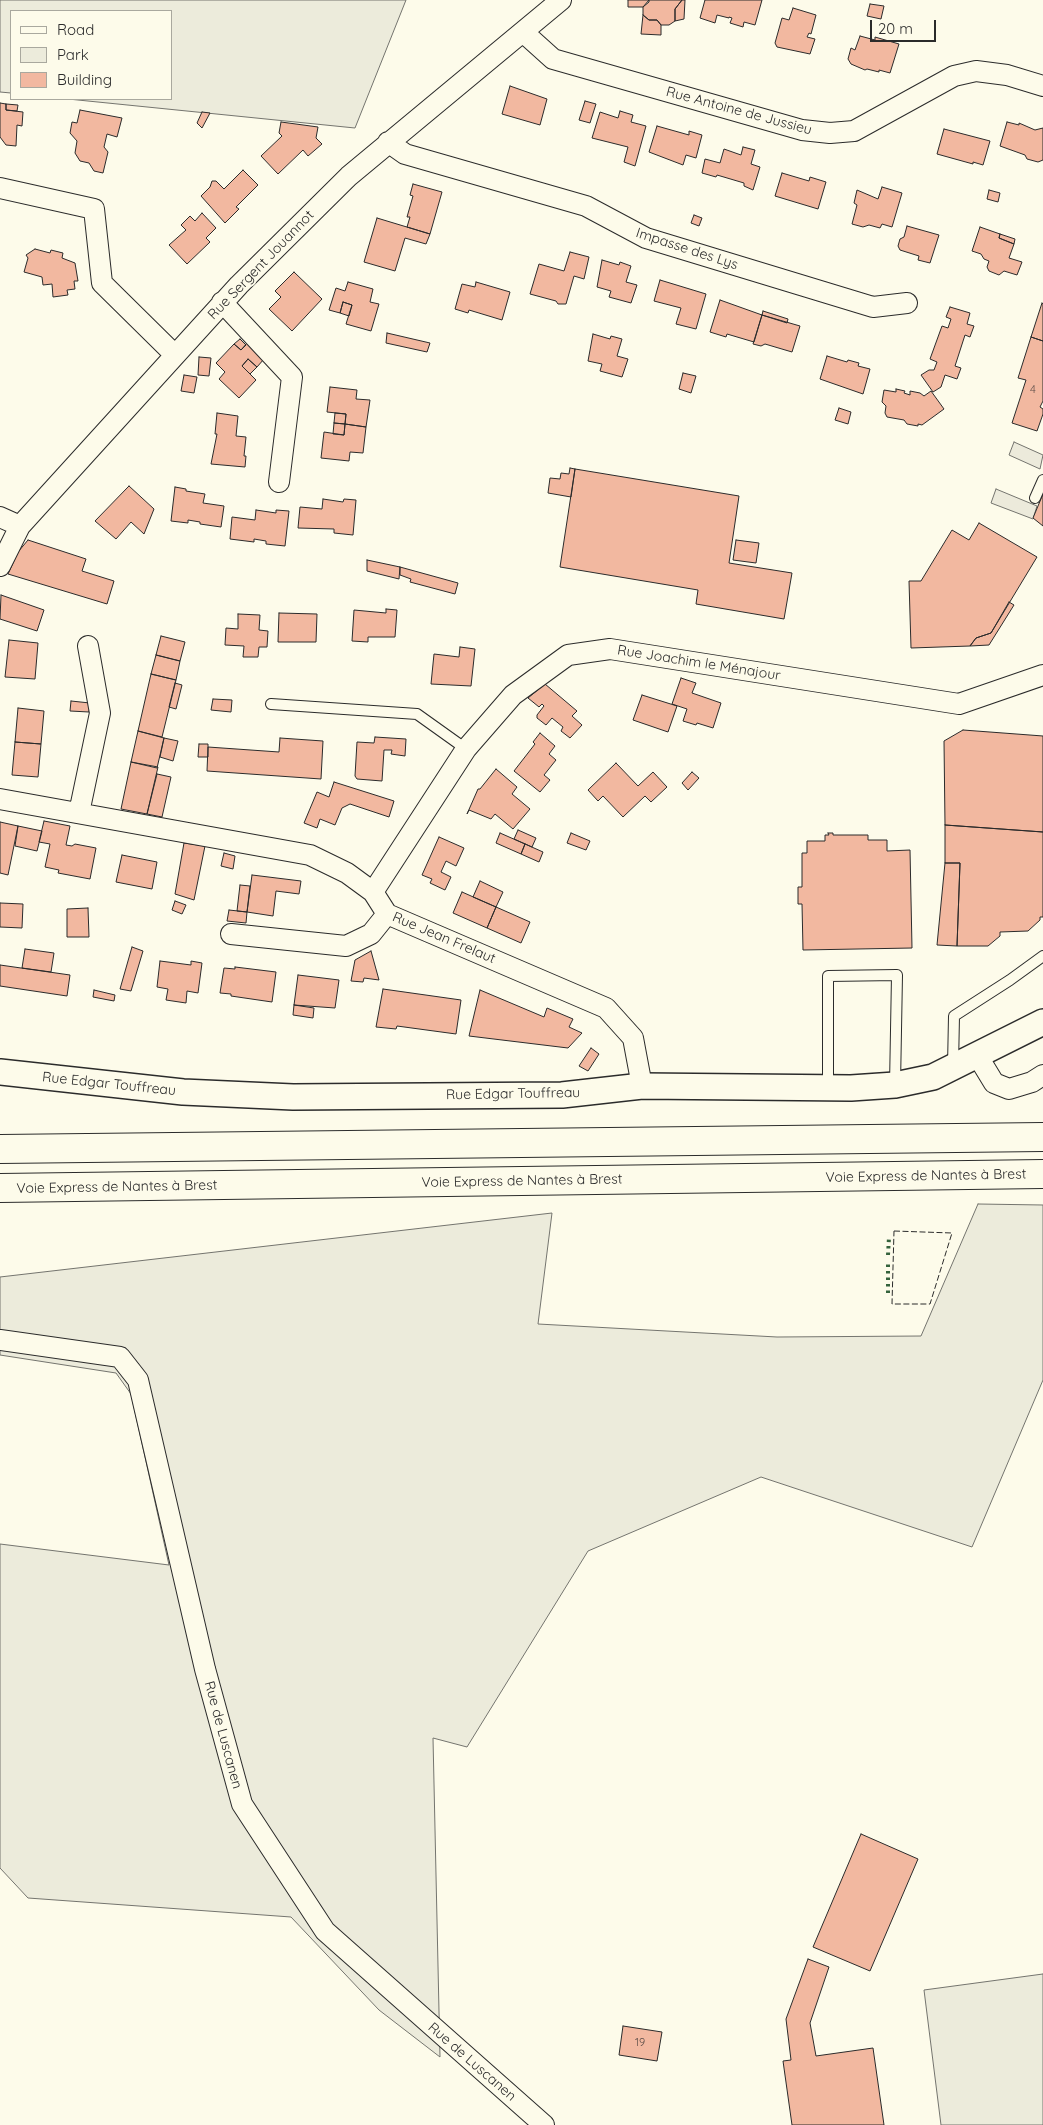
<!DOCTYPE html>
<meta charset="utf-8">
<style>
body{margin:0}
#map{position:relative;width:1043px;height:2125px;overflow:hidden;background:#fdfbea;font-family:Quicksand,sans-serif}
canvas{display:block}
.legend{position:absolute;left:10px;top:10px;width:162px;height:90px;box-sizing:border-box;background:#fdfbea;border:1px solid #a9a89e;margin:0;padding:6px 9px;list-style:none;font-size:15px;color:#2b2b2b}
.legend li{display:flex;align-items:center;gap:10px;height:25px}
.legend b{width:25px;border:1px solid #a9a89e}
.scale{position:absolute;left:870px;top:20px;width:66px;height:22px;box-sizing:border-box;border:2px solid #2b2b2b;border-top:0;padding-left:6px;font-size:15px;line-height:18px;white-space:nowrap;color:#2b2b2b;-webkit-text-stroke:4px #fdfbea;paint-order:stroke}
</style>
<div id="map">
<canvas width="1043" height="2125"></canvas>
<ul class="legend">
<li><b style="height:6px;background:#fdfbea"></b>Road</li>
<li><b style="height:14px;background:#ecebdb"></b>Park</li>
<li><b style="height:14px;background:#f2b8a0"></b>Building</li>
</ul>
<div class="scale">20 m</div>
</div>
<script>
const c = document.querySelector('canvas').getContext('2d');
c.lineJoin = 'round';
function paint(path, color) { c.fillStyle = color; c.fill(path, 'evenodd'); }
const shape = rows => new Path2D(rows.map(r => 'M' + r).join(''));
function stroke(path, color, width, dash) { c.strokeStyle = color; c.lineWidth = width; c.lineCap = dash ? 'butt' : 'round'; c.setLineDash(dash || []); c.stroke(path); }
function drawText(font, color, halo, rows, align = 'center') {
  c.font = font + ' Quicksand,sans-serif'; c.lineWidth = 4; c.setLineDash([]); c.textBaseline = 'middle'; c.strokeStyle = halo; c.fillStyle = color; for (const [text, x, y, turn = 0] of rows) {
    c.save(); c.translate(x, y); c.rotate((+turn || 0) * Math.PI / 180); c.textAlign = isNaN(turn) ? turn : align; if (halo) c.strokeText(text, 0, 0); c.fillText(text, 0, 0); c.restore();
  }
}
const green = shape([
 [0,0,406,0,355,128,68,99,171,99,171,11,11,11,11,93,0,92,0,0],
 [978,1204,1043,1205,1043,1380,972,1547,761,1477,588,1551,467,1747,433,1738,440,2057,379,2010,291,1917,28,1898,0,1868,0,1544,169,1565,131,1394,116,1373,0,1355,0,1277,552,1213,538,1324,777,1337,921,1336,978,1204],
 [1043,1974,1043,2125,941,2125,924,1990,1043,1974]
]);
const parking = shape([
 [1014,442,1043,455,1040,469,1009,455,1014,442],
 [996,489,1037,506,1033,519,991,503,996,489]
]);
const building = shape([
 [628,0,649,0,649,2,643,7,628,7,628,0],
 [649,0,682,0,675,9,675,21,669,25,661,25,657,20,649,20,643,15,643,7,649,0],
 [682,0,685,0,684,19,675,21,675,9,682,0],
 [705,0,762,0,755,25,744,22,743,27,730,23,732,18,729,17,729,18,717,15,715,23,700,18,705,0],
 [870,4,884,6,881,19,867,16,870,4],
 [793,8,816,15,811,34,809,33,807,37,815,39,810,54,777,47,775,43,782,18,789,20,793,8],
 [643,15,649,20,657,20,661,25,661,35,641,34,643,15],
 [860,36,875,40,875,37,899,44,890,73,879,70,879,72,867,69,865,70,851,64,848,59,851,48,855,50,860,36],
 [510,86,547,99,540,125,502,114,510,86],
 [585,101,596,104,590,123,579,120,585,101],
 [0,103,6,104,6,110,23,112,22,126,17,125,16,146,6,145,0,137,0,103],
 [6,104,18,105,17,111,6,110,6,104],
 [80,110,122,118,117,137,107,134,104,147,108,152,103,173,94,171,89,163,80,161,75,153,77,141,70,133,72,122,77,123,80,110],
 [620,111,633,115,631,122,646,126,635,166,624,162,628,147,592,138,600,112,618,118,620,111],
 [202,112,210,113,202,128,197,123,202,112],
 [281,122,318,127,316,138,322,144,308,156,303,150,278,174,261,156,282,136,279,133,281,122],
 [1007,122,1019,125,1019,123,1035,130,1043,128,1043,160,1038,162,1027,159,1025,155,1000,146,1007,122],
 [657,126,689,135,689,131,702,135,696,158,686,155,683,165,649,152,657,126],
 [944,129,990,141,983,165,973,162,973,164,937,154,944,129],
 [743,147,755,150,751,164,760,167,753,190,744,186,744,183,717,175,716,177,702,173,705,159,720,163,724,149,741,155,743,147],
 [243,170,258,185,236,207,239,209,225,223,201,196,210,187,212,181,216,181,224,189,243,170],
 [782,173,809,181,810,177,826,182,818,209,775,196,782,173],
 [413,184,442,192,430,234,407,227,410,217,407,217,413,196,410,195,413,184],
 [882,187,902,193,892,227,882,224,880,228,869,225,863,227,852,224,857,205,854,203,857,190,878,199,882,187],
 [989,190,1000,193,998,202,987,199,989,190],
 [202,213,216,228,206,238,210,242,187,264,169,245,186,230,181,225,190,216,195,221,202,213],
 [694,215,702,218,699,226,691,223,694,215],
 [377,218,430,234,426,244,405,238,395,271,364,262,377,218],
 [907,226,939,235,930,263,918,260,919,256,900,250,898,246,900,239,904,237,907,226],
 [980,227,1000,234,999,238,1014,244,1009,258,1022,262,1017,275,1004,271,999,275,989,271,987,267,989,261,984,259,981,254,972,251,980,227],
 [1000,234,1015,239,1014,244,999,238,1000,234],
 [35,249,50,253,51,250,63,253,62,258,75,263,78,281,74,281,75,289,67,290,68,295,53,297,52,284,43,285,42,277,24,272,28,258,26,255,35,249],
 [570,252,589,257,584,279,574,276,566,304,558,304,556,301,530,294,539,264,564,271,570,252],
 [602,260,619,265,620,262,631,266,626,282,637,285,631,303,609,297,611,291,597,287,602,260],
 [294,272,322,299,292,331,269,309,281,297,275,291,294,272],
 [660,280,706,294,696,329,676,324,681,308,654,301,660,280],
 [348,282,373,289,370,302,379,304,371,331,346,324,352,305,343,302,340,313,329,310,336,288,345,291,348,282],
 [476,282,510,292,502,320,469,310,468,313,455,309,462,284,475,287,476,282],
 [720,300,762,315,754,342,727,334,726,337,710,332,720,300],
 [343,302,352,305,349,316,340,313,343,302],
 [1042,303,1043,304,1043,341,1031,337,1042,303],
 [950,307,970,313,967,324,974,326,970,337,965,335,955,366,961,368,957,379,945,375,941,387,933,392,921,375,929,370,934,370,937,362,930,359,942,326,948,328,951,319,946,317,950,307],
 [763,311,788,319,787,323,762,315,763,311],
 [762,315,800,326,792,352,765,344,761,346,753,344,762,315],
 [387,333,430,343,427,352,386,343,387,333],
 [593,334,610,339,611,336,622,339,617,356,628,359,622,377,600,371,602,364,588,361,593,334],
 [1031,337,1043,341,1043,401,1040,407,1043,409,1043,414,1037,431,1012,423,1026,380,1018,378,1031,337],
 [240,339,246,345,241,350,234,344,240,339],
 [247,343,264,359,257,367,248,359,242,366,256,380,239,398,219,379,225,372,216,363,234,344,241,350,247,343],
 [827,356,847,362,848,360,859,363,858,366,870,369,863,394,820,379,827,356],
 [199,357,211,358,209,376,198,375,199,357],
 [248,359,257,367,250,374,242,366,248,359],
 [683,373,696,376,691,393,679,389,683,373],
 [184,375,197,377,194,393,181,391,184,375],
 [330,387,357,390,356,399,370,400,366,427,345,424,346,414,327,412,330,387],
 [896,389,905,391,904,393,910,395,910,391,920,393,924,396,931,391,944,409,922,425,918,424,918,426,907,424,904,420,887,417,885,413,886,406,882,402,884,390,896,392,896,389],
 [839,408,851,412,848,424,835,420,839,408],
 [217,413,238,416,236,436,246,437,244,456,246,456,245,467,211,464,217,434,215,434,217,413],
 [335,413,346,414,345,424,334,423,335,413],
 [334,423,345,424,344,435,333,434,334,423],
 [345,424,366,427,363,453,350,452,349,461,321,458,324,432,344,435,345,424],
 [570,468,575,469,571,497,548,493,550,478,560,479,561,473,569,474,570,468],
 [575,469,739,496,729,563,792,573,784,619,696,604,698,590,560,567,575,469],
 [129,486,154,509,144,534,131,522,116,539,95,521,129,486],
 [175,487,186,489,186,491,205,494,203,503,224,506,221,527,200,524,200,522,188,520,188,523,171,521,175,487],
 [1043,494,1043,526,1033,518,1043,494],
 [323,499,343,502,344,499,356,500,353,535,334,533,334,529,298,528,300,507,322,509,323,499],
 [256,510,276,513,276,510,289,511,285,546,266,544,266,541,254,539,254,542,230,539,232,517,255,520,256,510],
 [979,523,1037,557,991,633,976,638,970,646,911,648,909,581,921,581,952,530,969,540,979,523],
 [28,540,86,559,82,571,114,581,107,604,8,574,18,552,28,540],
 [736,540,759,543,756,563,733,560,736,540],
 [367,560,400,567,399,579,367,571,367,560],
 [400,567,458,583,455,594,410,582,411,579,400,575,400,567],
 [1,595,44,610,37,631,0,619,1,595],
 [1009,602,1014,605,989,645,970,646,976,638,991,633,1009,602],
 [386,609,397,610,395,637,368,637,368,642,352,641,354,610,386,613,386,609],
 [279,613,317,614,316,642,278,642,279,613],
 [238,614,260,615,259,630,268,631,267,647,259,647,258,657,243,657,244,646,225,645,226,628,238,629,238,614],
 [161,636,185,642,180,661,156,655,161,636],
 [9,640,38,643,35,679,5,677,9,640],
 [460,647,475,649,471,686,431,684,434,654,459,657,460,647],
 [156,655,180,661,176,680,151,674,156,655],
 [151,674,176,680,162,737,138,731,151,674],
 [681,678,696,683,692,693,721,703,713,728,697,723,696,725,683,721,687,709,672,704,681,678],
 [175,683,182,685,176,709,169,707,175,683],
 [545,684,577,711,572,716,582,725,570,738,561,731,563,727,552,718,546,725,537,718,537,715,544,706,542,704,539,707,528,698,545,684],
 [642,695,677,706,668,732,633,720,642,695],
 [213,699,232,700,231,712,211,710,213,699],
 [71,701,90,703,89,712,70,711,71,701],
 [18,708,44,711,41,744,15,742,18,708],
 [963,730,1043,736,1043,832,945,825,944,741,963,730],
 [138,731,164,738,157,768,131,762,138,731],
 [540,733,555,746,549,754,556,760,544,775,550,780,540,792,514,771,535,744,533,742,540,733],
 [375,737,406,739,405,756,391,754,392,750,384,750,382,781,357,779,355,776,357,742,374,743,375,737],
 [164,738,178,741,173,761,160,757,164,738],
 [280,738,323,741,321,779,207,771,208,747,279,752,280,738],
 [15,742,41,744,38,777,12,775,15,742],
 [199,744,208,744,208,757,198,757,199,744],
 [131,762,158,767,147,814,121,809,131,762],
 [616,763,638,786,653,772,667,787,651,802,645,796,623,817,603,796,598,801,588,790,616,763],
 [496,769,517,787,512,794,530,809,513,829,495,814,491,819,469,810,467,814,478,789,480,789,496,769],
 [692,772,699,778,688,790,682,783,692,772],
 [157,774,171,777,162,817,147,814,157,774],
 [334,782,394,801,389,817,350,804,342,808,335,825,320,819,317,828,304,823,317,792,329,797,334,782],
 [44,821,70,826,66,845,72,846,75,844,96,848,90,879,58,873,59,870,45,867,50,844,39,842,44,821],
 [0,822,18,826,8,875,0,873,0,822],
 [945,825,1043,832,1043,917,1040,917,1040,920,1028,931,1000,932,1000,936,988,946,957,946,960,863,945,863,945,825],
 [18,826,42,831,37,851,15,846,18,826],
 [518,830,536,838,532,847,514,839,518,830],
 [500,833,525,844,521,854,496,843,500,833],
 [571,833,590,841,586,850,567,843,571,833],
 [828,833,833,833,833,835,868,835,868,840,887,840,887,851,910,850,912,948,803,950,802,904,798,904,798,887,802,887,802,853,807,853,807,841,825,841,825,835,829,835,828,833],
 [439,837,464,848,456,866,446,861,441,872,451,877,445,890,430,883,432,879,422,875,439,837],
 [184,843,205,846,194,900,175,894,184,843],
 [525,844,543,852,539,862,521,854,525,844],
 [224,853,235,856,233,869,221,866,224,853],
 [122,855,157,862,152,889,116,882,122,855],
 [945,863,960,863,957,946,937,945,945,863],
 [252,875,301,881,299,894,276,891,273,916,247,912,252,875],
 [480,881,503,892,496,907,473,897,480,881],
 [240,885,250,886,247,912,237,911,240,885],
 [462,892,496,907,487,928,453,913,462,892],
 [175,901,186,905,182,914,172,910,175,901],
 [0,903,23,904,22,928,0,927,0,903],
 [496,907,530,922,521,943,487,928,496,907],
 [88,908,89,937,67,937,67,909,88,908],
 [229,910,247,912,246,923,227,921,229,910],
 [132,947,143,951,131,991,120,989,132,947],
 [25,949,54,953,51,972,22,968,25,949],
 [371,951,379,980,364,978,363,982,351,981,355,960,371,951],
 [160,961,191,965,191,961,202,963,198,993,187,991,186,1003,166,1000,168,989,157,987,160,961],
 [0,965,70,975,67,996,0,986,0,965],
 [235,967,276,972,272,1002,231,996,231,994,220,993,224,968,235,969,235,967],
 [298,975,339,980,335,1008,294,1005,298,975],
 [383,989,461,1000,456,1034,397,1026,396,1029,376,1027,383,989],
 [94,990,115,995,114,1001,93,997,94,990],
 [480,990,544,1017,547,1008,573,1019,569,1027,582,1033,568,1048,469,1036,480,990],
 [294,1005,314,1008,313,1018,293,1015,294,1005],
 [591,1048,599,1054,588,1071,579,1066,591,1048],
 [861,1834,918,1859,870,1971,813,1947,861,1834],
 [808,1959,829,1967,810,2023,816,2056,873,2048,884,2125,792,2125,783,2061,791,2060,786,2019,808,1959],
 [623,2026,662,2032,657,2061,619,2055,623,2026]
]);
const service = shape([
 [1035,498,1043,480],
 [271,704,417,714,466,749],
 [953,1066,954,1016,1010,980,1043,956],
 [828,1087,828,976,897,975,895,1085]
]);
const minor = shape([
 [523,32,553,59,802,130,830,133,854,131,954,76,976,71,1007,75,1043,86],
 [388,142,405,154,586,206,646,238,873,307,907,303],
 [0,188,94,209,102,283,175,355],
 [222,302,292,377,279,482],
 [0,517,20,526],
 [0,566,20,526,239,285,349,176,561,0],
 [0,799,310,855,347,873,373,892,387,914,606,1008,633,1038,642,1086],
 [79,813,100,713,88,646],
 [373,892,466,749,513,695,568,655,610,649,959,704,1043,675],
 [231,934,346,946,371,934,387,914],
 [977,1055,994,1083,1009,1089,1032,1082,1043,1075],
 [0,1340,120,1357,138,1380,205,1669,242,1804,325,1931,544,2125]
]);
const tertiary = shape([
 [0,1072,183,1092,293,1097,562,1095,642,1086,851,1088,895,1085,933,1077,1043,1022]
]);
const trunk = shape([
 [0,1149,1043,1137],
 [0,1188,1043,1174]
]);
const hedge = shape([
 [888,1255,889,1237],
 [888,1293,888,1264]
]);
const fence = shape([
 [894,1231,952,1233,930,1304,892,1304,894,1231]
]);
const numberNames = [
 ["4",1033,390],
 ["19",640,2043]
];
const streetNames = [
 ["Rue Antoine de Jussieu",739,111,15],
 ["Impasse des Lys",687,249,18],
 ["Rue Sergent Jouannot",261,265,-46],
 ["Rue Joachim le Ménajour",699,663,9],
 ["Rue Jean Frelaut",444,938,23],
 ["Rue Edgar Touffreau",109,1084,6],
 ["Rue Edgar Touffreau",513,1094,-1],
 ["Voie Express de Nantes à Brest",926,1176,-1],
 ["Voie Express de Nantes à Brest",522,1181,-1],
 ["Voie Express de Nantes à Brest",117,1187,-1],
 ["Rue de Luscanen",223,1735,75],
 ["Rue de Luscanen",472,2062,41]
];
paint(green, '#ecebdb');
stroke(green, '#74746e', 1);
paint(parking, '#eceadb');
stroke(parking, '#74746e', 1);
paint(building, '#f2b8a0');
stroke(building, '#2b2b2b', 1);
stroke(service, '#2b2b2b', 12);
stroke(minor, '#2b2b2b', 22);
stroke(tertiary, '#2b2b2b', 28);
stroke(trunk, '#2b2b2b', 30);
stroke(service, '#fdfbea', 10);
stroke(minor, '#fdfbea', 20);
stroke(tertiary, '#fdfbea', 25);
stroke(trunk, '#fdfbea', 28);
stroke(hedge, '#34623c', 4, [2.5, 4]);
stroke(fence, '#2b2b2b', 1, [6, 2.5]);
drawText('11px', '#5d4e48', null, numberNames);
drawText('14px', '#2b2b2b', '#fdfbea', streetNames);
</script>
